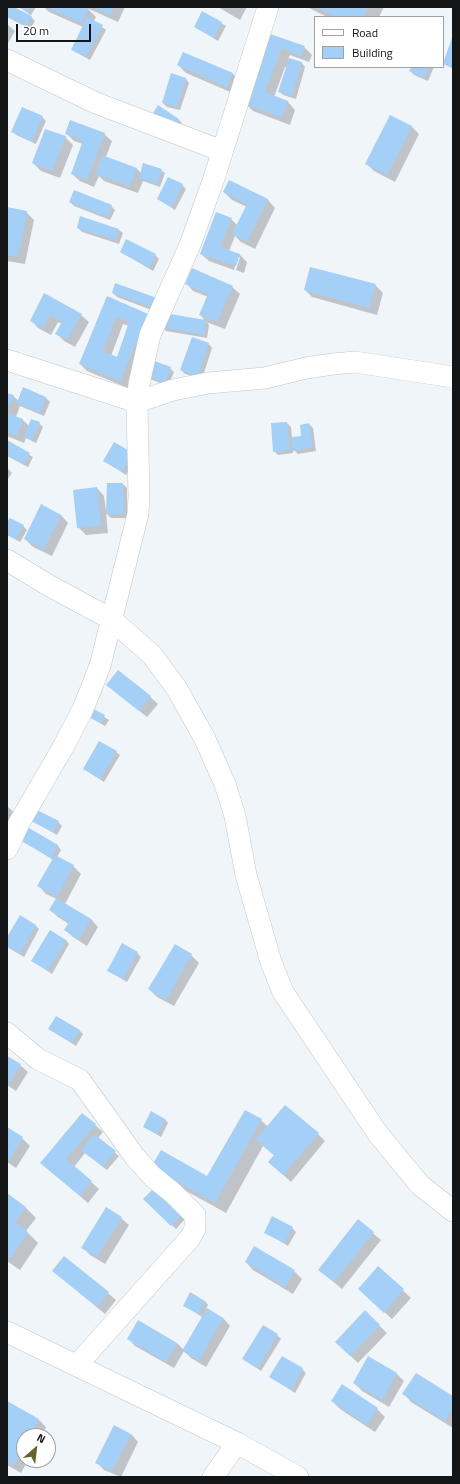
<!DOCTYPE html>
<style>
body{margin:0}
#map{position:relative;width:460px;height:1484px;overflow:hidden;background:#f0f5fa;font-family:"Titillium Web",sans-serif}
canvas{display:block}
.frame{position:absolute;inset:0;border:8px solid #131517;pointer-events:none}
.legend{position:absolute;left:314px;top:16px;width:130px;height:52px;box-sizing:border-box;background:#fff;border:1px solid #a1a1a2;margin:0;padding:5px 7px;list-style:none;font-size:12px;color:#131517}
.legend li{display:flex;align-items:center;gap:8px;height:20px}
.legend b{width:20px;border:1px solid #a1a1a2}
.north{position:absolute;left:16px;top:1428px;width:40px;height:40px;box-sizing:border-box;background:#fff;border:1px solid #a1a1a2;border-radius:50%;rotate:28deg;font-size:11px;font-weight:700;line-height:16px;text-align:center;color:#131517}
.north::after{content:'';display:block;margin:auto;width:14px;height:18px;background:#666330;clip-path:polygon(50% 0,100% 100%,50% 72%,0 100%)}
.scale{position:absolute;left:16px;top:24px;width:75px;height:18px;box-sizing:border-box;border:2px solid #131517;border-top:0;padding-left:5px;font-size:12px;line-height:14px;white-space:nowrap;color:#131517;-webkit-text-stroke:3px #fff;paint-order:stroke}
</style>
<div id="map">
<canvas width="460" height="1484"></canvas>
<div class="frame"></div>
<ul class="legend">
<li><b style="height:5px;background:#fff"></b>Road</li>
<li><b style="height:11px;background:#a4cff7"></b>Building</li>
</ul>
<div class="north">N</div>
<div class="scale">20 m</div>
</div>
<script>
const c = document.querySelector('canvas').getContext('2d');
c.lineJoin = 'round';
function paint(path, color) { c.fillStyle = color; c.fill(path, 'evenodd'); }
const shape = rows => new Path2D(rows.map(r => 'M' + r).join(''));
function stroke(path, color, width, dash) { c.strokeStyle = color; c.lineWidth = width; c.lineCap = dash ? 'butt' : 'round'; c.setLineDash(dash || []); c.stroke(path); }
const shadow = shape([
 [7,7,12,7,31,17,35,21,30,29,7,17],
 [19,7,36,7,31,15],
 [44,7,125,7,118,22,87,8,96,17,94,21,106,30,90,60,72,50,83,27,49,12],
 [218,7,247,7,240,20],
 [307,7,384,7,379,17,327,17],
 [203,12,226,26,218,41,195,27],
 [7,24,15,31,7,45],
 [271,35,304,47,312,55,309,62,290,55,288,59,302,63,305,67,296,99,283,95,279,91,287,67,285,67,274,97,288,102,295,110,290,125,253,111,245,103],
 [453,37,453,69,443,63],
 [183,53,233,74,240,82,235,94,186,73,178,65],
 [412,67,434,67,428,81,414,75,410,71],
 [172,74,186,79,189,83,180,110,167,107,163,103],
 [42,117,46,121,36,144,16,135,12,131],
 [179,120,182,123,176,135,155,122],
 [411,126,419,134,395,182,374,171,367,164],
 [67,134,104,134,112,141,106,157,137,169,141,173,161,170,165,173,160,187,143,181,138,193,104,181,99,176,94,187,80,181,72,174,83,144,74,141],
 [65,137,73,145,60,178,41,171,33,163],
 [229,181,268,200,275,208,255,249,241,242,235,236,229,251,240,255,247,262,244,273,236,270,240,257,238,257,234,270,209,261,201,254,231,219,238,226,247,207,232,200,224,192],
 [182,185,186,189,175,210,158,199],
 [70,202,111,206,115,210,110,220,74,206],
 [26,212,34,220,25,264,7,261,7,213],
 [81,218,119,230,123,233,119,244,82,232,78,228],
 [121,252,155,255,159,259,153,271],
 [186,283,232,287,240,294,225,329,206,322,200,314,208,297,193,291],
 [375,285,383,293,377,315,312,297,305,290],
 [113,293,157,299,157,312,117,297],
 [44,295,81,315,89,322,75,347,64,341,56,333,62,324,58,322,51,335,38,328,31,320],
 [107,298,155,322,128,388,87,371,80,364],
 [123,324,129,326,117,358,111,356],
 [206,321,209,325,207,338,166,331,163,327],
 [209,344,212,348,202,379,185,374,181,370],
 [170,368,174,372,168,386,150,379,147,375],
 [24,389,46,398,50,402,44,416,20,406,16,417,23,420,29,426,39,423,43,427,36,443,26,438,24,443,7,436,7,394,13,396,19,401],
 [287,423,291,427,292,438,303,437,309,424,313,428,316,451,298,454,293,449,293,453,278,455,274,451],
 [7,442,33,457,28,467,7,456],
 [136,457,126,475,105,461],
 [7,468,12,473,7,480],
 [108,484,123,484,127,488,127,518,111,518,106,513,108,533,86,535,78,527,97,488,104,496,106,511,107,511],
 [41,506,61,515,68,523,52,556,33,547,25,539],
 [7,524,23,526,27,530,20,542,7,535],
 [107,685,150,697,158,704,147,717],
 [89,707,109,720,105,726,89,717],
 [116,752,120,755,104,782,84,769],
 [7,806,17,815,7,833],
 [32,821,58,822,62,826,57,835],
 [29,830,58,846,61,850,57,857,73,866,81,874,65,904,91,919,98,927,87,946,73,937,65,930,69,924,58,917,50,910,57,899,46,894,39,886,53,860,22,840],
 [35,925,39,929,24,957,7,947,7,939],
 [66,940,69,944,52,974,33,961],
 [175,946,191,955,199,963,174,1006,157,997,149,989],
 [137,953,141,957,127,982,108,971],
 [49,1029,79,1030,83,1034,76,1046],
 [7,1057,20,1065,28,1072,16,1091,7,1085],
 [245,1111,261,1120,268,1127,318,1134,325,1141,291,1182,269,1162,275,1156,263,1146,226,1213,163,1178,207,1178],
 [165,1119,168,1123,161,1137,144,1127],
 [95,1125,103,1132,98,1138,119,1156,107,1170,85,1153,74,1167,99,1189,88,1203,41,1163],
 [7,1128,22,1138,30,1146,16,1168,7,1162],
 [7,1195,25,1207,36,1218,26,1231,38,1243,20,1270,7,1261],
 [145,1199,186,1218,176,1229],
 [121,1218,129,1225,105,1264,90,1255,82,1247],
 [358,1221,381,1240,342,1289,319,1270],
 [292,1228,296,1232,288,1246,265,1232],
 [254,1248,294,1271,302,1279,293,1294,253,1270,246,1262],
 [379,1268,411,1298,392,1319,359,1289],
 [53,1271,108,1293,116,1300,105,1314],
 [205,1301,208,1305,206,1309,223,1318,230,1326,206,1367,191,1358,184,1351,174,1368,135,1346,128,1338,177,1343,184,1350,202,1317,184,1305],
 [365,1312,387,1333,358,1363,336,1342],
 [277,1335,281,1339,261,1371,243,1359],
 [368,1358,397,1374,404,1381,389,1407,362,1391,354,1383],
 [302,1369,306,1373,295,1393,271,1377],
 [342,1386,377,1409,385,1417,375,1432,340,1409,332,1401],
 [404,1394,453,1397,453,1428,411,1402],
 [7,1402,39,1420,46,1427,42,1436,24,1436,24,1460,28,1460,21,1473,7,1465],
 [131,1434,138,1442,121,1477,104,1470,96,1462]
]);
const building = shape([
 [7,7,14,7,32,16,26,26,7,16],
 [20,7,30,7,27,12],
 [46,7,86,7,89,8,82,23],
 [93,7,114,7,110,15],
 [316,7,368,7,363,17,336,17],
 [202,11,222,22,214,38,194,27],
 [87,17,103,25,86,57,71,50],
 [270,34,305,46,301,56,282,48,265,92,288,101,282,118,244,103],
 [453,35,453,68,443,64],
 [183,52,233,73,227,87,177,65],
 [289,58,302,62,292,96,278,92],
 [411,67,429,67,424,78,409,71],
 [171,73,186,78,177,107,162,103],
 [158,105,179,119,172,132,150,118],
 [22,107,43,116,32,141,11,132],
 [390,115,412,126,387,175,365,164],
 [70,120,105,133,87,180,71,174,83,140,65,134],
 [45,129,66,136,52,171,32,163],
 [102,155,137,168,130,186,95,174],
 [143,163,162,169,157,184,139,178],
 [168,177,183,184,171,207,157,199],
 [229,180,268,199,247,242,232,234,247,204,223,192],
 [74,190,112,205,107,217,69,202],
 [7,207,27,211,18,257,7,255],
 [216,212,232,218,220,247,240,254,236,266,200,254],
 [80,216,119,229,116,240,77,228],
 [126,239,156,254,149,268,120,252],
 [310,267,376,284,369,308,304,290],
 [192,268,233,286,217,322,199,315,208,294,185,284],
 [115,283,157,298,154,308,112,293],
 [44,293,82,314,67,340,55,334,62,322,50,315,43,328,30,321],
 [107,296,148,314,120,381,79,364],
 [116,317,129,322,117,357,103,351],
 [164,313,206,320,204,335,161,327],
 [192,337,209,343,198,376,180,370],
 [152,360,171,367,165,383,145,375],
 [23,387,46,397,40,413,17,403],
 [7,393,14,395,7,413,23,419,17,436,7,432],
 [31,419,40,422,32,440,24,437],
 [287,422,290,450,273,452,271,423],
 [309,423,313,447,293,451,291,437,301,436,300,425],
 [7,440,30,453,24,464,7,455],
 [114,442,133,453,122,472,103,461],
 [107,483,123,483,124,514,106,514],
 [97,487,101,525,77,528,73,490],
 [41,504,61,515,44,549,24,539],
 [10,518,24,525,16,539,7,534,7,522],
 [118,670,151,696,139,711,106,685],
 [88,706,105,715,101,723,84,714],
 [99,741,117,751,100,779,83,769],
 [37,810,59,821,53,832,31,821],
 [29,828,58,845,51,858,21,841],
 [55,855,74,865,57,897,37,886],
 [56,898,91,919,79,939,64,930,69,922,49,910],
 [20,915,36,925,20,954,7,946,7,937],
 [50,930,66,940,48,971,31,961],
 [122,943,138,952,123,979,107,971],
 [175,944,192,954,166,1000,148,989],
 [56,1016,80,1030,72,1043,48,1029],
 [7,1056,21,1064,8,1084,7,1083],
 [285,1105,319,1133,283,1175,268,1162,274,1155,256,1139],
 [245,1110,262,1119,215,1203,151,1167,161,1150,207,1176],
 [151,1111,165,1119,157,1134,143,1127],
 [82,1113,96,1124,66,1159,92,1181,80,1196,40,1163],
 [7,1127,23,1137,7,1163],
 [94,1134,116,1151,103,1167,81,1150],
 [156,1186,183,1214,171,1226,143,1199],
 [7,1193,26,1207,15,1222,28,1232,9,1260,7,1259],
 [106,1207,122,1217,97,1257,81,1248],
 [272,1216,293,1227,284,1243,264,1233],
 [358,1219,374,1232,334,1282,318,1270],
 [254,1246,295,1270,285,1287,245,1262],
 [64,1256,109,1292,97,1307,52,1271],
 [378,1266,404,1289,384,1313,358,1289],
 [190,1292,205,1301,198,1314,183,1306],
 [207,1308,223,1318,199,1360,182,1351],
 [365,1310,380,1325,350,1356,335,1342],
 [138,1320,177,1343,166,1362,127,1339],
 [263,1325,278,1334,257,1368,242,1359],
 [282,1356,303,1368,291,1390,269,1377],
 [368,1356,397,1373,382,1400,353,1383],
 [416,1373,453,1396,453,1408,445,1421,402,1394],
 [342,1384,378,1408,367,1425,331,1401],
 [7,1401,39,1419,30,1436,24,1436,24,1447,14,1466,7,1462],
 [114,1425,131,1434,112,1471,95,1463]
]);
const minor = shape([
 [7,60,96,103,222,151],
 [7,360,137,402,173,390,208,383,265,378,306,368,333,364,355,362,453,377],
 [7,560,48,585,111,619,152,655,177,689,204,737,225,784,235,816,246,875,271,962,283,992,378,1134,420,1185,453,1211],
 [7,849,19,823,62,749,83,709,100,666,138,514,139,496,137,406,139,384,150,335,190,245,214,178,268,7],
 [7,1033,38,1059,80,1080,135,1157,152,1176,174,1194,195,1215,195,1229,190,1238,77,1365],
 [7,1332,237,1443,298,1477],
 [213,1477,237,1443]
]);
paint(shadow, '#0003');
paint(building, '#a4cff7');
stroke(minor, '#c0c6ca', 22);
stroke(minor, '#fff', 21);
</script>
